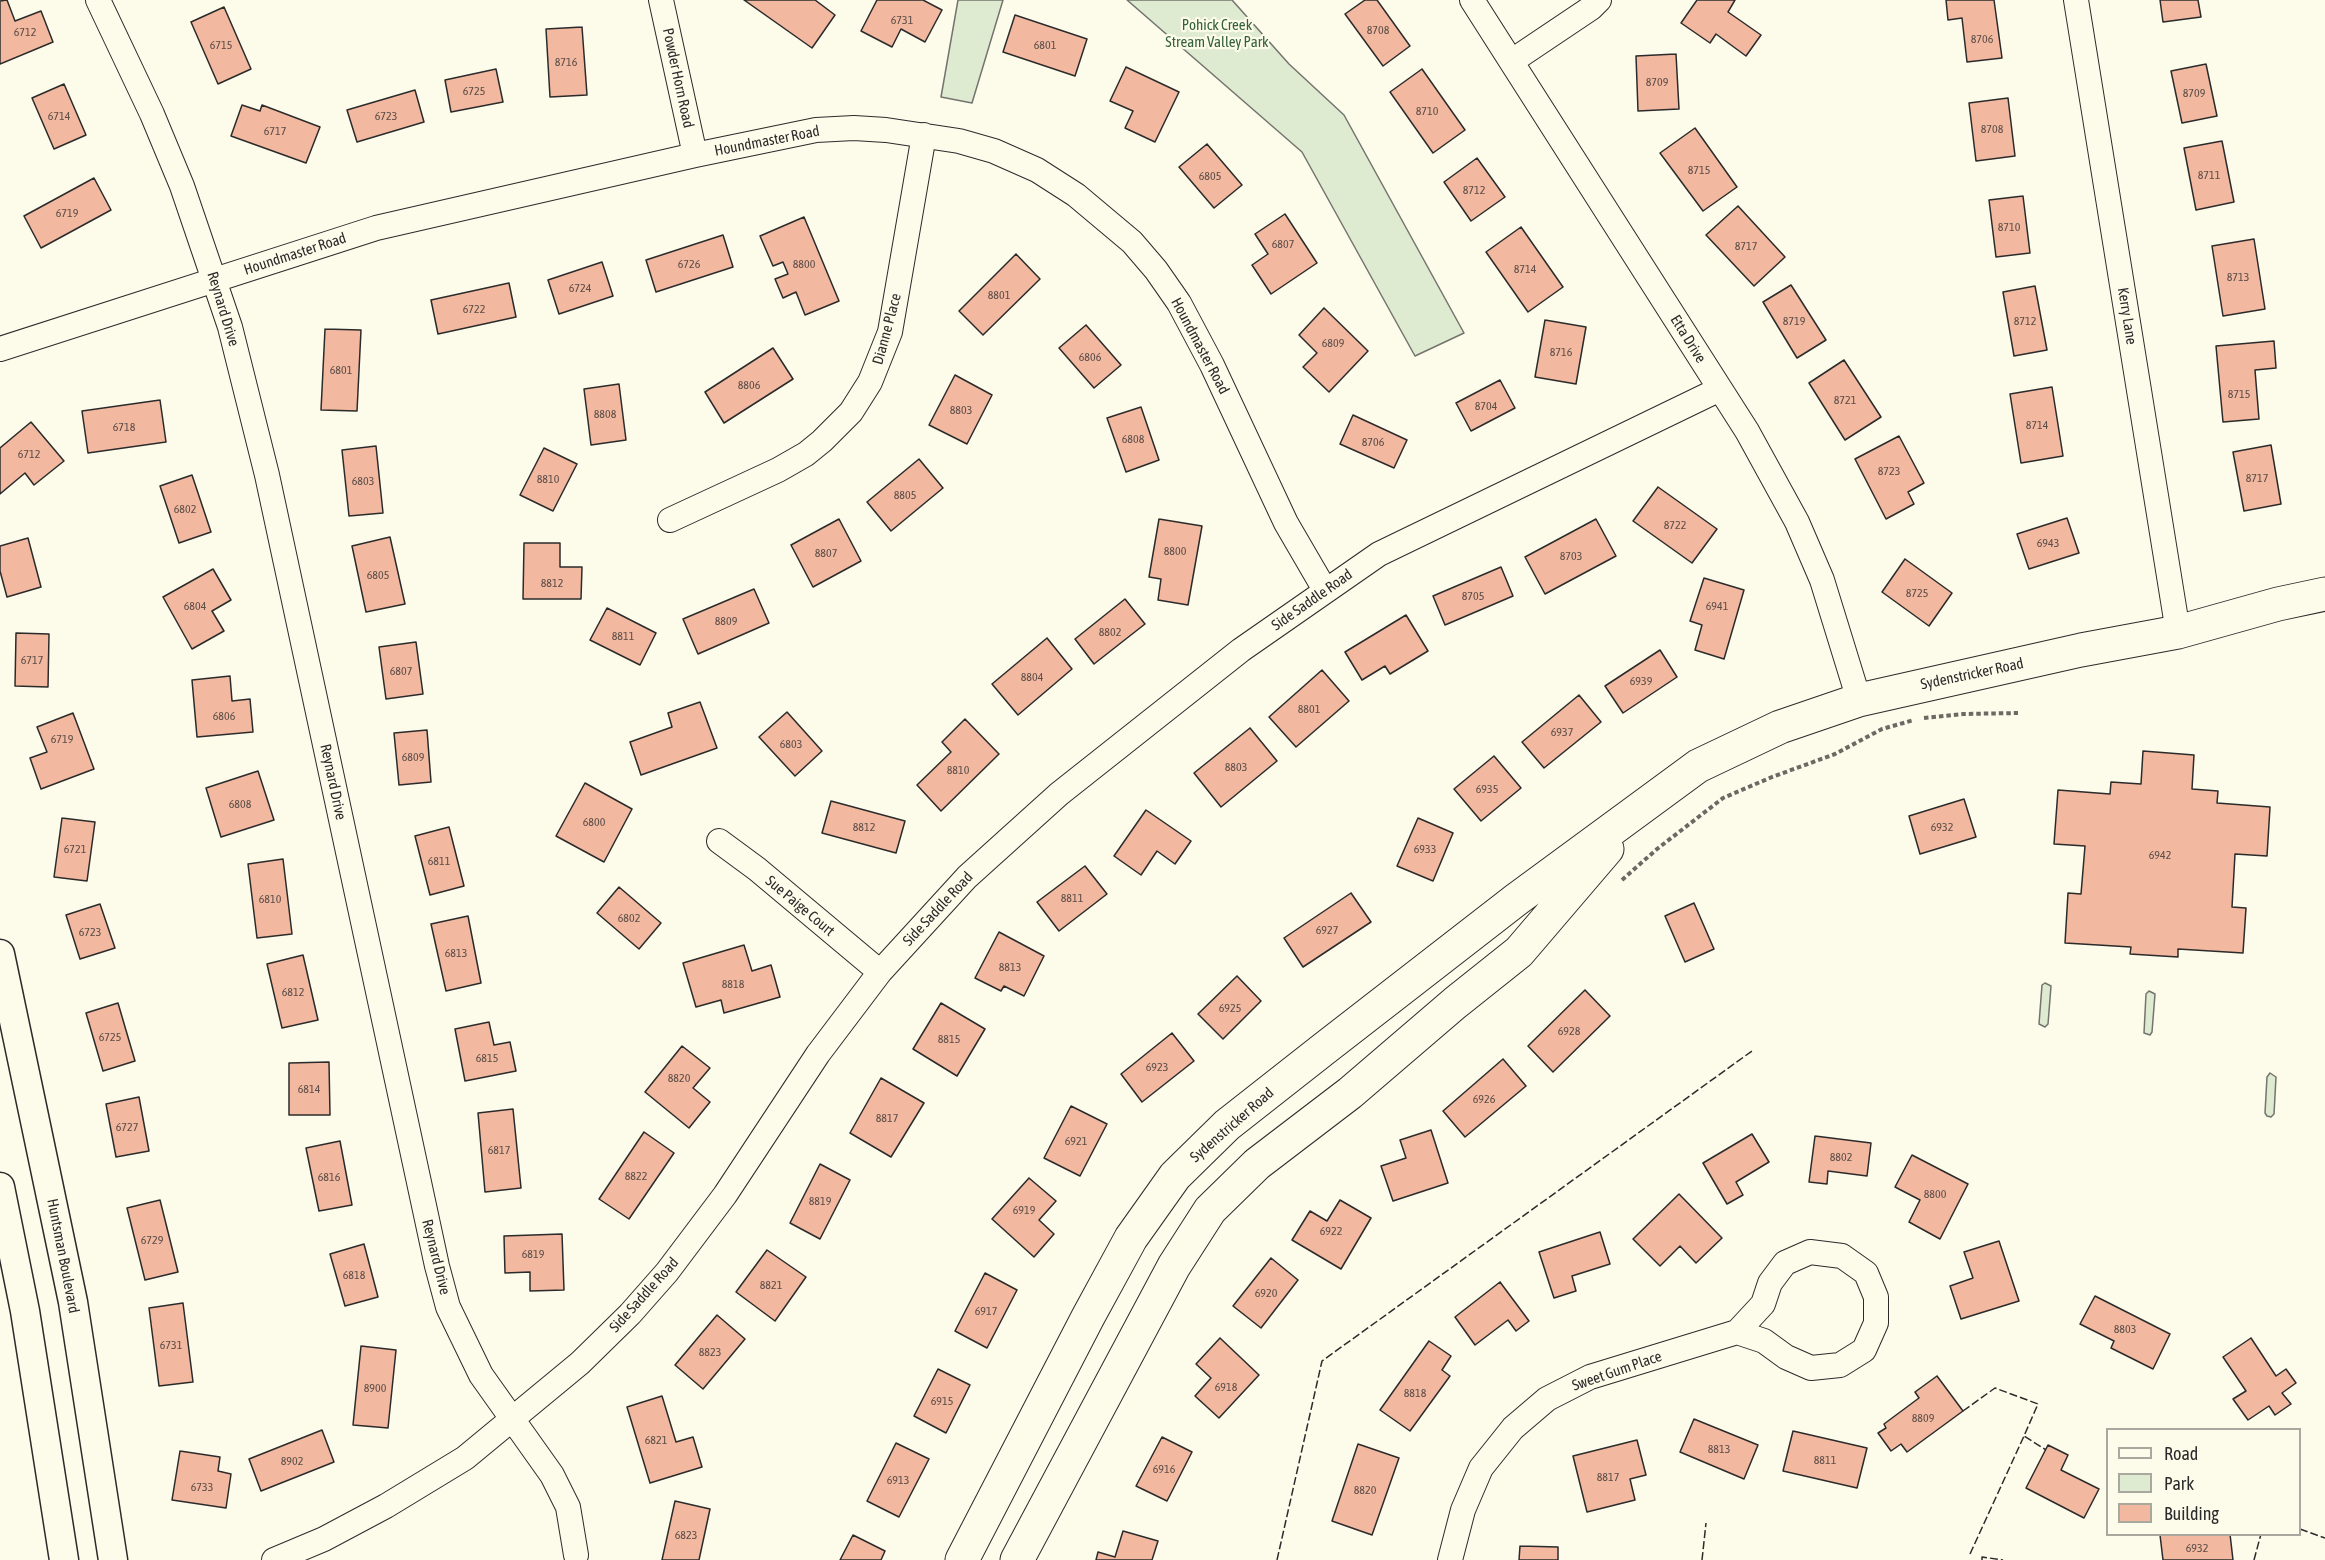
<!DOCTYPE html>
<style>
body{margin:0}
#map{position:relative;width:2325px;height:1560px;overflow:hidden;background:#fdfbea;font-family:"Asap Condensed",sans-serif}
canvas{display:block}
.legend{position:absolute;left:2106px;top:1428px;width:195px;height:108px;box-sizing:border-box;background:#fdfbea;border:2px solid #a9a89e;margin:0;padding:8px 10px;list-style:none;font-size:18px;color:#2b2b2b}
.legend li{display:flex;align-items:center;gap:12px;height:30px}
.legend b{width:30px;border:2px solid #a9a89e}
</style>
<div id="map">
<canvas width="2325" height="1560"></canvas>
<ul class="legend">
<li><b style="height:8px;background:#fdfbea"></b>Road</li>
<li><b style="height:16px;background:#deebd1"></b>Park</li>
<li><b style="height:16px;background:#f2b8a0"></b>Building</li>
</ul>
</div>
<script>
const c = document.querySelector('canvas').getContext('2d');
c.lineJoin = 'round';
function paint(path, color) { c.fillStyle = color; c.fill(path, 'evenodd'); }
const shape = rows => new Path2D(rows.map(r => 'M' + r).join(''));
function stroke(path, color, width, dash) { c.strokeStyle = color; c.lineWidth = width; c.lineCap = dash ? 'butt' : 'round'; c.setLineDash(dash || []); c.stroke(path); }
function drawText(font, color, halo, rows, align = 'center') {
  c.font = font + ' "Asap Condensed",sans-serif'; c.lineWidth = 4.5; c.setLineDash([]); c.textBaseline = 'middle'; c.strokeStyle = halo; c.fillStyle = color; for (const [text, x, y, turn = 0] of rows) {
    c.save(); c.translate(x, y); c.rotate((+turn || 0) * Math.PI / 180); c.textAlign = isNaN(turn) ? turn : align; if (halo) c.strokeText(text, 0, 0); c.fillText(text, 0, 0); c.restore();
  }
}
const green = shape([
 [958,0,1003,0,972,103,941,97,958,0],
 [1127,0,1232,0,1289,64,1344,115,1464,333,1415,356,1302,152,1127,0],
 [2045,983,2051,986,2048,1024,2045,1027,2039,1024,2042,985,2045,983],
 [2149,991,2155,994,2152,1032,2150,1035,2144,1033,2146,994,2149,991],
 [2270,1073,2276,1077,2274,1114,2271,1117,2267,1116,2265,1113,2267,1077,2270,1073]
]);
const building = shape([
 [7,0,15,21,41,11,53,42,0,64,0,1,7,0],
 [744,0,815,0,835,15,812,48,744,0],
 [877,0,923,0,942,10,925,42,901,29,892,47,861,31,877,0],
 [1365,0,1377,0,1410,46,1383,66,1345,14,1365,0],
 [1697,0,1735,0,1728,12,1761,35,1746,56,1716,34,1710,43,1681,23,1697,0],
 [1946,0,1994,0,2002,58,1967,62,1962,18,1948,20,1946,0],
 [2160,0,2198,0,2201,17,2163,22,2160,0],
 [224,7,251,69,218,84,191,22,224,7],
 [1015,15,1087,39,1075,76,1003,52,1015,15],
 [582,27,587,95,550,97,546,29,582,27],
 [1676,54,1679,109,1638,111,1636,56,1676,54],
 [2206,64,2217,116,2182,123,2171,71,2206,64],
 [1126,67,1179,92,1155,142,1125,128,1133,111,1110,101,1126,67],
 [496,69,503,102,451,112,445,80,496,69],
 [1422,69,1465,130,1433,153,1390,92,1422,69],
 [64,84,86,135,54,149,32,98,64,84],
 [415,90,424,122,357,142,347,110,415,90],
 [2008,98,2015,156,1976,161,1969,103,2008,98],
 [242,105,260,111,262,105,320,127,306,163,231,136,242,105],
 [1695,128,1737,187,1703,211,1660,153,1695,128],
 [2222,141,2234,202,2196,210,2184,148,2222,141],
 [1207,144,1242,185,1214,208,1179,167,1207,144],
 [1477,158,1505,197,1471,221,1444,182,1477,158],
 [94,178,111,210,41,248,24,216,94,178],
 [2023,196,2030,253,1996,257,1989,200,2023,196],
 [1738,206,1785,257,1754,286,1706,235,1738,206],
 [1285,214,1317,263,1271,294,1252,265,1268,254,1255,234,1285,214],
 [804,217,839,301,805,315,796,292,783,298,775,279,788,274,783,262,773,266,760,236,804,217],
 [1521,227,1563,287,1528,312,1486,252,1521,227],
 [723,235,733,267,656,292,646,260,723,235],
 [2254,239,2265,309,2223,316,2212,246,2254,239],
 [1016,254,1040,279,983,335,959,311,1016,254],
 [602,262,613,296,559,314,548,280,602,262],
 [509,283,516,317,438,334,431,300,509,283],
 [1791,285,1826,340,1797,358,1763,302,1791,285],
 [2035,286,2047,350,2014,356,2003,292,2035,286],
 [1324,308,1368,351,1329,392,1303,367,1317,353,1299,335,1324,308],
 [1545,320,1586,327,1576,384,1535,377,1545,320],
 [1086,325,1121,365,1094,388,1059,348,1086,325],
 [325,329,361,330,357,411,321,410,325,329],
 [2274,341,2276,368,2255,370,2259,419,2223,422,2216,346,2274,341],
 [773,348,793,379,724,423,705,392,773,348],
 [1844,360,1881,417,1845,440,1809,383,1844,360],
 [955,375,992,395,967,444,929,425,955,375],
 [1500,380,1515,408,1471,431,1456,403,1500,380],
 [619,384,626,440,591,445,584,389,619,384],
 [2052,387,2063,456,2021,463,2010,394,2052,387],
 [160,400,166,442,88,453,82,411,160,400],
 [1141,407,1159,460,1126,472,1107,418,1141,407],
 [1353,415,1407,440,1394,468,1340,444,1353,415],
 [31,422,64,461,34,485,25,473,0,494,0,448,31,422],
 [1899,436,1924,483,1908,492,1914,504,1886,519,1855,459,1899,436],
 [2271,445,2281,504,2244,511,2233,452,2271,445],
 [376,446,383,513,349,516,342,450,376,446],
 [544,448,577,464,553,511,520,495,544,448],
 [919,459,943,488,891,531,867,502,919,459],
 [192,475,211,532,179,543,160,486,192,475],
 [1658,487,1717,529,1692,563,1633,521,1658,487],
 [2067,518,2079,553,2029,569,2017,534,2067,518],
 [839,519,861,561,813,587,791,545,839,519],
 [1159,519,1202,526,1188,605,1158,600,1161,579,1149,577,1159,519],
 [1596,519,1616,556,1545,594,1525,557,1596,519],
 [390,537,405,604,366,612,352,546,390,537],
 [28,538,41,587,7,597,0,571,0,546,28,538],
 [524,543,560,543,560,567,582,567,581,599,523,599,524,543],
 [1905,559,1952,593,1929,626,1882,592,1905,559],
 [1501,567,1513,596,1445,625,1433,596,1501,567],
 [213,569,231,600,212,611,224,631,192,649,163,597,213,569],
 [1704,578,1744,590,1724,659,1695,650,1702,625,1690,621,1704,578],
 [754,589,769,623,698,654,683,619,754,589],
 [1125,599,1145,624,1094,664,1075,639,1125,599],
 [607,608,656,633,640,665,590,640,607,608],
 [1406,615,1428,651,1390,674,1385,666,1362,680,1345,652,1406,615],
 [16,633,49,634,48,687,15,686,16,633],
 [1047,638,1072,669,1018,715,992,684,1047,638],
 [416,642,423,694,386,699,379,647,416,642],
 [1660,650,1677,677,1623,713,1605,686,1660,650],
 [1322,670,1349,701,1296,747,1269,717,1322,670],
 [230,676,232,701,250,699,253,732,197,737,192,680,230,676],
 [1579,695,1601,722,1544,768,1522,742,1579,695],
 [700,702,717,748,641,775,630,742,672,727,668,713,700,702],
 [787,712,822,751,795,776,759,737,787,712],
 [73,713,94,769,41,789,30,758,47,752,37,727,73,713],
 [965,719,999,754,941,811,917,785,951,752,942,742,965,719],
 [1250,728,1277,761,1221,807,1194,773,1250,728],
 [427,730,431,782,399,785,394,733,427,730],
 [2143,751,2194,755,2192,789,2218,791,2217,803,2270,807,2267,856,2235,854,2232,907,2246,908,2243,953,2178,949,2178,957,2130,954,2131,947,2065,943,2068,893,2081,894,2085,846,2054,844,2058,790,2110,794,2111,782,2141,784,2143,751],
 [1494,756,1521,788,1481,821,1454,789,1494,756],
 [258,771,274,820,221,837,206,788,258,771],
 [585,783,632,809,604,862,556,836,585,783],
 [1964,799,1976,837,1920,854,1909,816,1964,799],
 [831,801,905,821,896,853,822,833,831,801],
 [1146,810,1191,841,1175,864,1157,851,1141,875,1114,856,1146,810],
 [62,818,95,822,87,881,54,877,62,818],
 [1418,818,1453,833,1433,881,1397,866,1418,818],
 [449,827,464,886,430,895,415,836,449,827],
 [283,859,292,934,257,938,248,864,283,859],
 [1085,866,1107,894,1059,931,1037,902,1085,866],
 [619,887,661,923,639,949,597,913,619,887],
 [1351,893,1371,922,1303,967,1284,938,1351,893],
 [1694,903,1714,949,1685,962,1665,916,1694,903],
 [100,904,115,948,80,959,66,915,100,904],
 [468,916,481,983,446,991,431,924,468,916],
 [999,932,1044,956,1024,996,1004,986,1001,991,975,978,999,932],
 [744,945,752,971,771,965,780,997,724,1013,721,1000,696,1007,683,963,744,945],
 [303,955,318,1020,282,1028,267,964,303,955],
 [1237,976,1261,1001,1223,1039,1198,1014,1237,976],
 [1585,990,1610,1016,1553,1072,1528,1046,1585,990],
 [118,1003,135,1061,103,1071,86,1013,118,1003],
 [941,1003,985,1029,957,1076,913,1049,941,1003],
 [489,1022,494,1045,510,1042,516,1071,465,1081,455,1029,489,1022],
 [1172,1033,1194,1061,1142,1102,1121,1074,1172,1033],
 [682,1046,710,1068,693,1088,710,1102,689,1128,645,1092,682,1046],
 [1503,1059,1526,1086,1465,1137,1443,1111,1503,1059],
 [329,1062,330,1115,289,1115,289,1063,329,1062],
 [881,1078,924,1103,891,1157,850,1133,881,1078],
 [139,1097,149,1151,116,1157,106,1104,139,1097],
 [1071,1106,1107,1124,1080,1176,1044,1158,1071,1106],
 [513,1109,521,1188,485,1192,478,1113,513,1109],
 [1431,1130,1448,1183,1393,1201,1381,1166,1406,1158,1400,1140,1431,1130],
 [644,1132,674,1153,629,1219,599,1199,644,1132],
 [1752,1134,1769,1162,1736,1182,1743,1195,1727,1204,1703,1163,1752,1134],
 [1815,1136,1871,1143,1867,1176,1828,1171,1827,1184,1809,1182,1815,1136],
 [340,1141,352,1205,319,1211,306,1148,340,1141],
 [1912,1155,1968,1184,1940,1239,1909,1222,1920,1200,1895,1187,1912,1155],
 [820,1164,850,1180,820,1239,790,1223,820,1164],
 [1029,1178,1056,1201,1039,1220,1054,1234,1034,1257,992,1219,1029,1178],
 [1679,1194,1722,1238,1696,1263,1680,1246,1660,1266,1633,1239,1679,1194],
 [160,1200,178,1272,145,1280,127,1208,160,1200],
 [1340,1200,1371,1218,1341,1269,1292,1240,1310,1211,1327,1221,1340,1200],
 [1600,1232,1610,1264,1572,1276,1576,1291,1554,1298,1539,1252,1600,1232],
 [562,1234,564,1290,530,1291,530,1272,505,1273,504,1236,562,1234],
 [1999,1241,2019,1301,1961,1319,1950,1286,1973,1278,1964,1252,1999,1241],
 [364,1244,378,1297,345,1306,330,1254,364,1244],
 [767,1250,806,1277,775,1321,736,1292,767,1250],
 [1271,1258,1298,1280,1261,1328,1233,1306,1271,1258],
 [985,1273,1017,1290,987,1348,955,1331,985,1273],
 [1500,1282,1529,1321,1516,1331,1508,1320,1475,1345,1455,1317,1500,1282],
 [2095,1296,2170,1334,2153,1369,2111,1348,2114,1341,2080,1324,2095,1296],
 [183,1303,193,1382,159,1386,149,1308,183,1303],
 [717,1315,745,1339,703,1389,675,1365,717,1315],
 [1220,1338,1259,1375,1219,1418,1195,1396,1211,1378,1196,1364,1220,1338],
 [2251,1338,2276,1376,2286,1369,2296,1383,2282,1393,2291,1404,2275,1415,2269,1406,2248,1420,2233,1399,2246,1391,2223,1357,2251,1338],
 [1429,1341,1451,1356,1442,1370,1450,1376,1410,1431,1380,1410,1429,1341],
 [361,1346,396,1350,388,1428,353,1425,361,1346],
 [938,1369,970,1385,946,1433,914,1416,938,1369],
 [1937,1376,1963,1411,1907,1452,1901,1444,1891,1451,1878,1433,1886,1428,1884,1424,1919,1398,1915,1392,1937,1376],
 [662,1396,676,1442,693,1437,702,1467,650,1483,627,1407,662,1396],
 [1694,1419,1758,1445,1744,1479,1680,1452,1694,1419],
 [322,1430,334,1462,261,1491,249,1459,322,1430],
 [1793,1431,1867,1448,1857,1488,1783,1471,1793,1431],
 [1162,1437,1192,1452,1167,1501,1136,1486,1162,1437],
 [1637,1440,1646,1475,1630,1479,1635,1500,1587,1512,1573,1456,1637,1440],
 [896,1443,929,1459,899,1517,867,1501,896,1443],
 [1358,1444,1399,1458,1372,1535,1332,1521,1358,1444],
 [2048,1445,2068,1455,2061,1470,2099,1489,2084,1518,2026,1488,2048,1445],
 [180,1451,220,1457,218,1471,231,1474,226,1508,172,1500,180,1451],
 [675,1501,710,1509,699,1560,662,1560,675,1501],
 [1123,1531,1158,1541,1152,1560,1096,1560,1098,1552,1115,1557,1123,1531],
 [2230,1534,2233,1560,2163,1560,2160,1535,2230,1534],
 [853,1535,885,1551,881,1560,840,1560,853,1535],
 [1520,1546,1558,1547,1558,1560,1519,1560,1520,1546]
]);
const path = shape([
 [1924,718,1963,714,2018,713],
 [1622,880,1657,849,1723,798,1772,777,1835,754,1882,729,1914,720]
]);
const minor = shape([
 [98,0,152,114,182,186,230,327,267,475,437,1266,448,1307,481,1375,552,1475,568,1507,576,1555],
 [661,0,695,155],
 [1472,0,1747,431,1797,522,1822,580,1859,700],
 [2076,0,2178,632],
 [1512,61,1591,8,1599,0],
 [0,349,376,228,695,155,816,130,854,128,886,130,959,141,994,151,1037,170,1076,195,1132,242,1156,270,1179,303,1212,365,1286,523,1325,590],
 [670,520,778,470,806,454,822,441,851,412,870,382,890,332,924,135],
 [719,841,757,869,880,972],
 [274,1560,324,1539,386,1506,465,1458,580,1363,630,1314,667,1272,725,1195,818,1054,880,972,967,877,1059,794,1241,650,1379,554,1720,389],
 [1450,1560,1463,1510,1481,1468,1513,1428,1547,1399,1590,1377,1737,1332,1763,1304,1770,1283,1785,1263,1810,1252,1842,1256,1866,1273,1876,1297,1876,1323,1864,1350,1840,1365,1811,1368,1786,1357,1764,1341,1737,1332]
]);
const tertiary = shape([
 [0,954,73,1302,113,1560],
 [0,1187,25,1311,64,1560]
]);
const secondary = shape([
 [962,1560,1088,1317,1131,1238,1175,1176,1227,1125,1325,1048,1517,899,1698,766,1780,727,1859,700,2081,650,2178,632,2278,604,2325,594],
 [1017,1560,1174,1266,1210,1210,1257,1164,1350,1093,1455,1003,1519,952,1607,849]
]);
const fence = shape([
 [1963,1411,1995,1388,2038,1404,2024,1436,2046,1450],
 [2300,1529,2325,1538],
 [1970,1554,2024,1436],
 [1277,1560,1322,1361,1752,1051],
 [1702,1560,1706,1523],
 [1982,1560,1982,1557,2003,1560],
 [2254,1560,2261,1534]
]);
const numberNames = [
 ["6731",902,20],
 ["8708",1378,30],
 ["6712",25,32],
 ["8706",1982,39],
 ["6715",221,45],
 ["6801",1045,45],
 ["8716",566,62],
 ["8709",1657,82],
 ["6725",474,91],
 ["8709",2194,93],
 ["8710",1427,111],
 ["6714",59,116],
 ["6723",386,116],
 ["8708",1992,129],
 ["6717",275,131],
 ["8715",1699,170],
 ["8711",2209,175],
 ["6805",1210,176],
 ["8712",1474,190],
 ["6719",67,213],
 ["8710",2009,227],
 ["6807",1283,244],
 ["8717",1746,246],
 ["6726",689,264],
 ["8800",804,264],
 ["8714",1525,269],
 ["8713",2238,277],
 ["6724",580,288],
 ["8801",999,295],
 ["6722",474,309],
 ["8719",1794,321],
 ["8712",2025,321],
 ["6809",1333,343],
 ["8716",1561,352],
 ["6806",1090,357],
 ["6801",341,370],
 ["8806",749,385],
 ["8715",2239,394],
 ["8721",1845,400],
 ["8704",1486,406],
 ["8803",961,410],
 ["8808",605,414],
 ["8714",2037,425],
 ["6718",124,427],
 ["6808",1133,439],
 ["8706",1373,442],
 ["6712",29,454],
 ["8723",1889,471],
 ["8717",2257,478],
 ["8810",548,479],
 ["6803",363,481],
 ["8805",905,495],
 ["6802",185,509],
 ["8722",1675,525],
 ["6943",2048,543],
 ["8800",1175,551],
 ["8807",826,553],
 ["8703",1571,556],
 ["6805",378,575],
 ["8812",552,583],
 ["8725",1917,593],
 ["8705",1473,596],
 ["6804",195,606],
 ["6941",1717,606],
 ["8809",726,621],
 ["8802",1110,632],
 ["8811",623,636],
 ["6717",32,660],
 ["6807",401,671],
 ["8804",1032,677],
 ["6939",1641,681],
 ["8801",1309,709],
 ["6806",224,716],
 ["6937",1562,732],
 ["6719",62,739],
 ["6803",791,744],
 ["6809",413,757],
 ["8803",1236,767],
 ["8810",958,770],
 ["6935",1487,789],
 ["6808",240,804],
 ["6800",594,822],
 ["8812",864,827],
 ["6932",1942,827],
 ["6721",75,849],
 ["6933",1425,849],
 ["6942",2160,855],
 ["6811",439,861],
 ["8811",1072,898],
 ["6810",270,899],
 ["6802",629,918],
 ["6927",1327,930],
 ["6723",90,932],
 ["6813",456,953],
 ["8813",1010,967],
 ["8818",733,984],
 ["6812",293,992],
 ["6925",1230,1008],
 ["6928",1569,1031],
 ["6725",110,1037],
 ["8815",949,1039],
 ["6815",487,1058],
 ["6923",1157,1067],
 ["8820",679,1078],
 ["6814",309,1089],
 ["6926",1484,1099],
 ["8817",887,1118],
 ["6727",127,1127],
 ["6921",1076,1141],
 ["6817",499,1150],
 ["8802",1841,1157],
 ["8822",636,1176],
 ["6816",329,1177],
 ["8800",1935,1194],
 ["8819",820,1201],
 ["6919",1024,1210],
 ["6922",1331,1231],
 ["6729",152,1240],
 ["6819",533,1254],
 ["6818",354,1275],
 ["8821",771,1285],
 ["6920",1266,1293],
 ["6917",986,1311],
 ["8803",2125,1329],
 ["6731",171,1345],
 ["8823",710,1352],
 ["6918",1226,1387],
 ["8900",375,1388],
 ["8818",1415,1393],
 ["6915",942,1401],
 ["8809",1923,1418],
 ["6821",656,1440],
 ["8813",1719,1449],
 ["8811",1825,1460],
 ["8902",292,1461],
 ["6916",1164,1469],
 ["8817",1608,1477],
 ["6913",898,1480],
 ["6733",202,1487],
 ["8820",1365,1490],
 ["6823",686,1535],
 ["6932",2197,1548]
];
const parkNames = [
 ["Pohick Creek",1217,25],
 ["Stream Valley Park",1217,42]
];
const streetNames = [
 ["Powder Horn Road",678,78,78],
 ["Houndmaster Road",767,141,-11],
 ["Houndmaster Road",295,254,-18],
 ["Reynard Drive",223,309,73],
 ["Kerry Lane",2127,316,81],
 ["Dianne Place",887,329,-75],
 ["Etta Drive",1688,339,58],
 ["Houndmaster Road",1200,346,62],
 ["Side Saddle Road",1312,600,-35],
 ["Sydenstricker Road",1972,674,-12],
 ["Reynard Drive",333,782,78],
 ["Sue Paige Court",800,906,40],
 ["Side Saddle Road",938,909,-47],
 ["Sydenstricker Road",1232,1125,-41],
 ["Huntsman Boulevard",63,1256,79],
 ["Reynard Drive",436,1257,76],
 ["Side Saddle Road",644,1295,-48],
 ["Sweet Gum Place",1617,1371,-19]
];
paint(green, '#deebd1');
stroke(green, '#74746e', 1.5);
paint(building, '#f2b8a0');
stroke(building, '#2b2b2b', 1.5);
stroke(minor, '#2b2b2b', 26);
stroke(tertiary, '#2b2b2b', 31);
stroke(secondary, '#2b2b2b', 35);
stroke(path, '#6a6964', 4, [4.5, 3]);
stroke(minor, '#fdfbea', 24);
stroke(tertiary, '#fdfbea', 28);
stroke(secondary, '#fdfbea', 33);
stroke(fence, '#2b2b2b', 1.5, [8, 3]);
drawText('12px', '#5d4e48', null, numberNames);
drawText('15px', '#34623c', '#fdfbea', parkNames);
drawText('15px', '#2b2b2b', '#fdfbea', streetNames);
</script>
